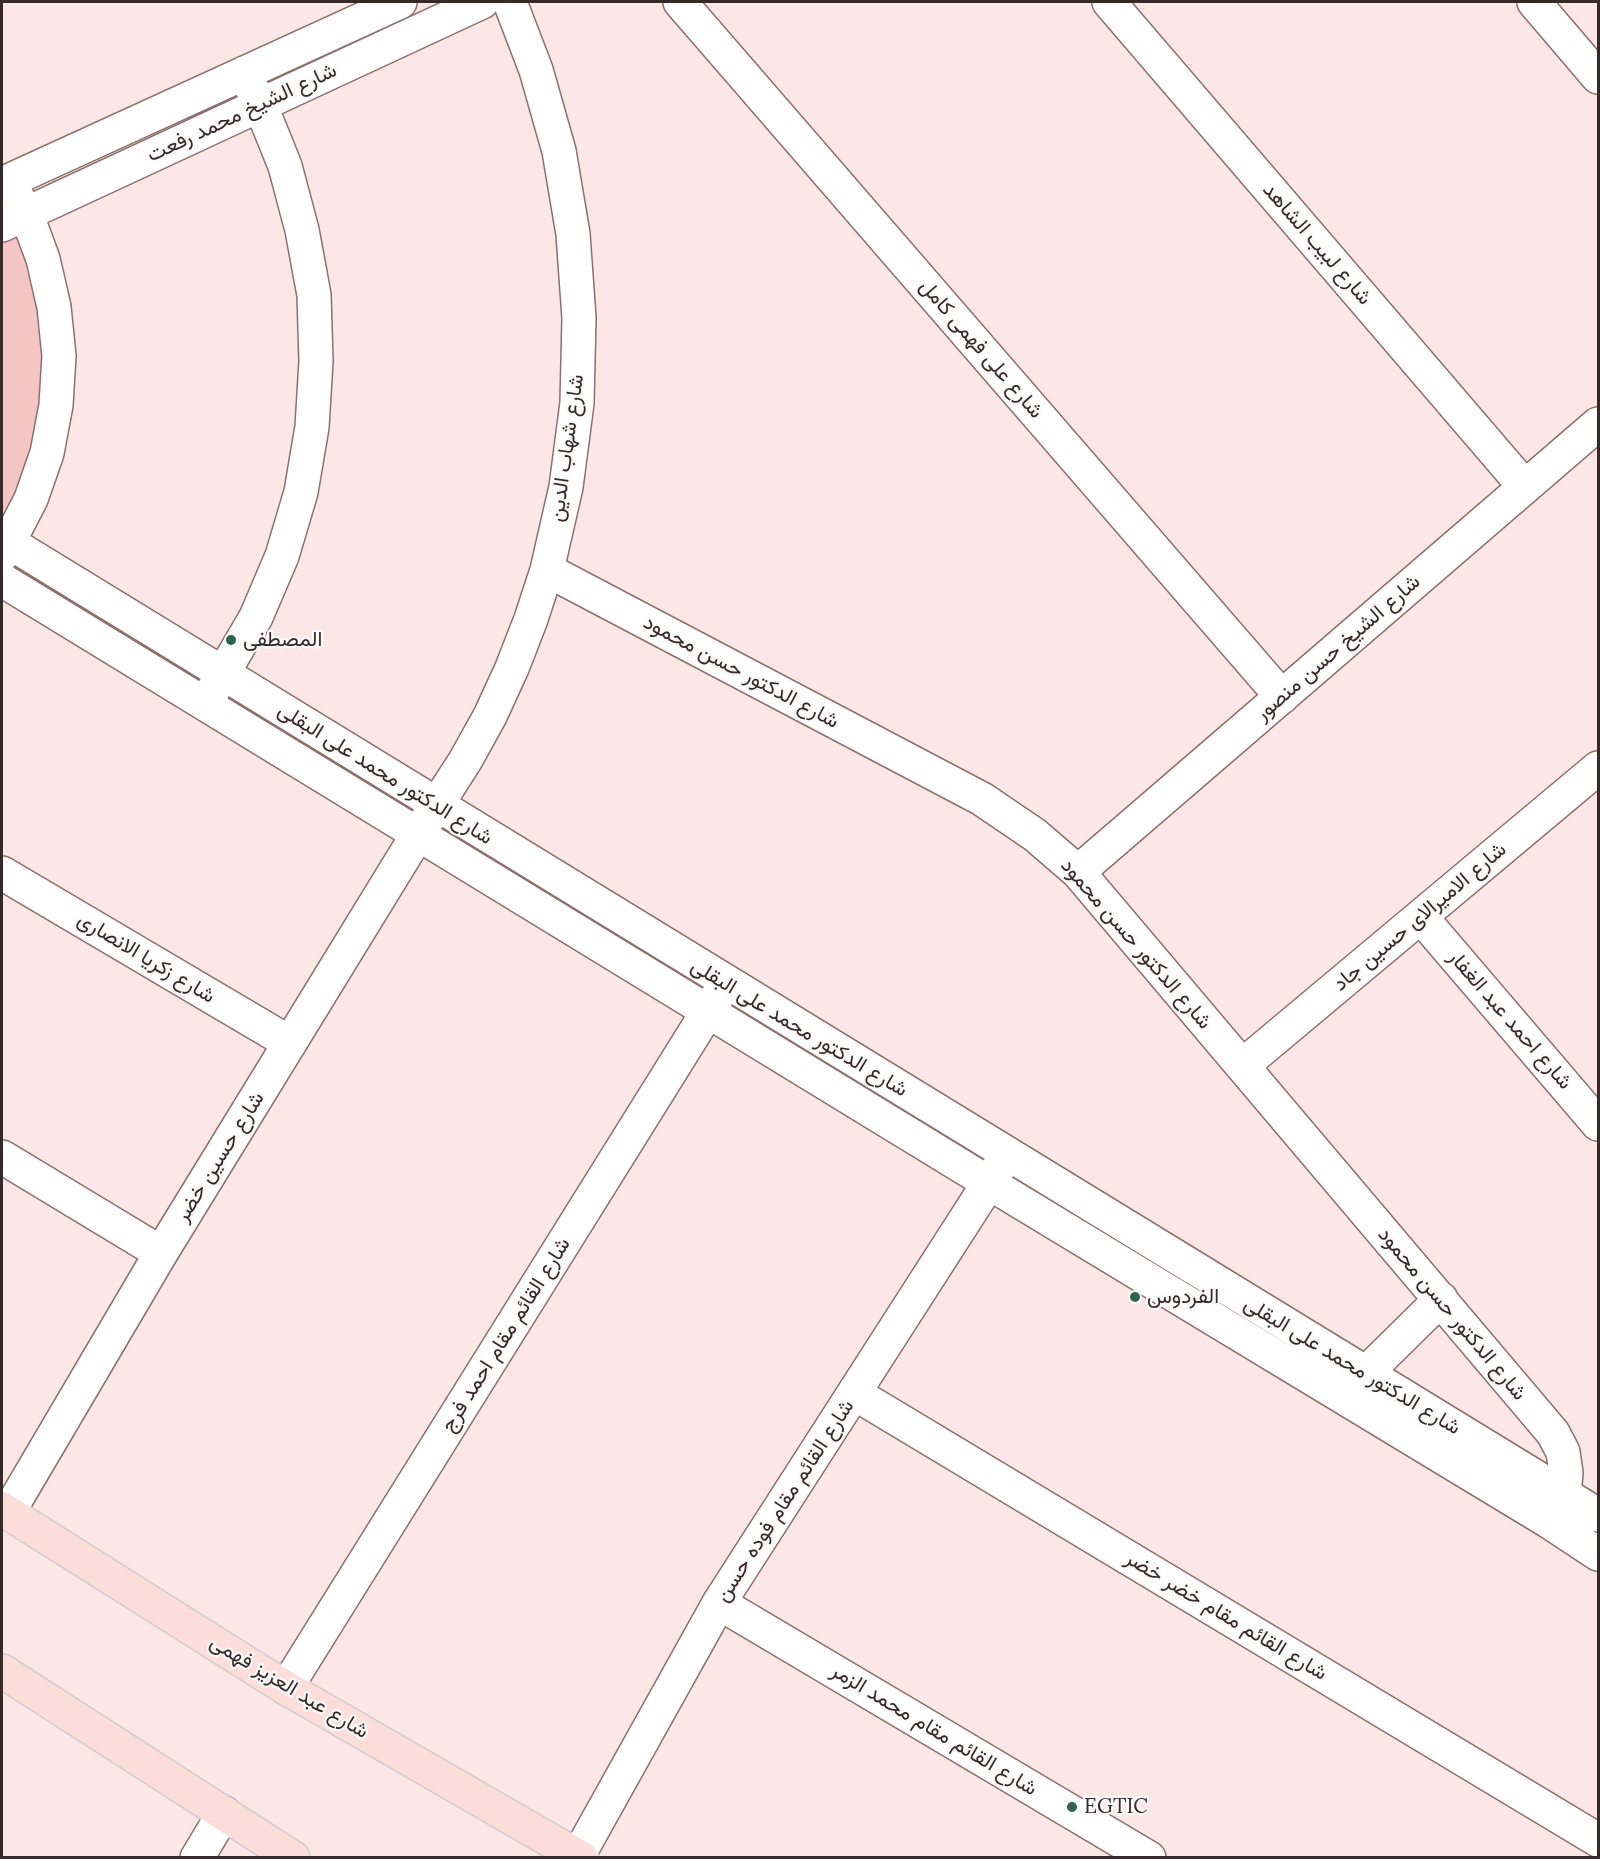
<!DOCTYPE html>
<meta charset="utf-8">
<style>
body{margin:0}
#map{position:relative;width:1600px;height:1859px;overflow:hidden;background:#fce7e6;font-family:Lora,serif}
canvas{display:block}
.frame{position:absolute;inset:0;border:3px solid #362a29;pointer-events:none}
</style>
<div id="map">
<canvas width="1600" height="1859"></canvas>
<div class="frame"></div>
</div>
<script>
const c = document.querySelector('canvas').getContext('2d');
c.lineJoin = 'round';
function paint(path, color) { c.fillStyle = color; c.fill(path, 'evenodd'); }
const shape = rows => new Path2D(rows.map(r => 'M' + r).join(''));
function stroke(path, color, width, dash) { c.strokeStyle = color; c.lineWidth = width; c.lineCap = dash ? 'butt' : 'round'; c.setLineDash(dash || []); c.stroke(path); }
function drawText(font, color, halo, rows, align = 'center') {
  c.font = font + ' Lora,Vazirmatn,serif'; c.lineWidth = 4.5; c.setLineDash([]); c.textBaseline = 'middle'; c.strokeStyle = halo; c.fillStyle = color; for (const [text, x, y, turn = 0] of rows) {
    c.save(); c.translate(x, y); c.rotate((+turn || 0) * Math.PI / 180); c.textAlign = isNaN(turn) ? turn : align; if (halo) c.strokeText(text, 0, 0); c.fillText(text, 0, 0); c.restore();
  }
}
const green = shape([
 [26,213,56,405,2,538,2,225]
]);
const minor = shape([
 [680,2,1282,697],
 [1109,2,1525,487],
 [1534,2,1598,77],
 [2,184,400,2],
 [2,225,482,2],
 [2,538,1598,1515],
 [2,555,31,499,47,453,56,405,59,356,54,307,43,259,26,213,15,193],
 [547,570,982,799,1035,835,1078,872,1553,1433,1563,1452,1566,1473,1564,1494],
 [2,580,989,1183,1548,1521,1598,1554],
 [212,692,256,617,282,556,301,492,312,427,316,361,314,295,302,230,285,166,260,104,244,73],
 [1078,872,1598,424],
 [2,873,290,1043],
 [1421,917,1598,1124],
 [1242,1066,1598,768],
 [2,1157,161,1253],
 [1365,1374,1441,1299],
 [854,1393,1598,1840],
 [8,1513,161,1253,418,834,465,761,490,716,512,668,531,619,547,570,566,487,577,403,579,318,573,234,559,151,536,70,510,2],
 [719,1603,1149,1858],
 [286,1688,720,992],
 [578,1856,719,1603,1001,1164],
 [197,1858,224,1813]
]);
const major = shape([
 [2,1509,286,1688,581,1858],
 [2,1671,293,1858]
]);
const markers = [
 [231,640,6,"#2d644b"],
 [1135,1297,6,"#2d644b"],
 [1072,1807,6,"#2d644b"]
];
const streetNames = [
 ["شارع الشيخ محمد رفعت",242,113,-25],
 ["شارع لبيب الشاهد",1317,244,49],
 ["شارع على فهمى كامل",981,349,49],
 ["شارع شهاب الدين",567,448,-82],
 ["شارع الشيخ حسن منصور",1338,648,-41],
 ["شارع الدكتور حسن محمود",741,672,28],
 ["شارع الدكتور محمد على البقلى",385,774,32],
 ["شارع الاميرالاى حسين جاد",1420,917,-40],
 ["شارع الدكتور حسن محمود",1136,944,49],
 ["شارع زكريا الانصارى",146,958,31],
 ["شارع احمد عبد الغفار",1510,1020,49],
 ["شارع الدكتور محمد على البقلى",799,1028,31],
 ["شارع حسين خضر",220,1157,-58],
 ["شارع الدكتور حسن محمود",1452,1314,50],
 ["شارع القائم مقام احمد فرج",506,1335,-58],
 ["شارع الدكتور محمد على البقلى",1352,1366,31],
 ["شارع القائم مقام فوده حسن",785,1501,-57],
 ["شارع القائم مقام خضر خضر",1226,1616,31],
 ["شارع عبد العزيز فهمى",289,1687,31],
 ["شارع القائم مقام محمد الزمر",934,1730,31]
];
const poiNames = [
 ["المصطفى",243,640],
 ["الفردوس",1147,1297],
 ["EGTIC",1084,1807]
];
paint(green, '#f4c6c3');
stroke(minor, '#8d6f6d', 36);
stroke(major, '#cfcccc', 36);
stroke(minor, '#fff', 33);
stroke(major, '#fdddda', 33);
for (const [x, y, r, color] of markers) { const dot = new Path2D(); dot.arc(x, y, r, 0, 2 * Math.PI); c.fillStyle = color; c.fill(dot); stroke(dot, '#fafafa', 2); }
drawText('21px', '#362a29', '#fafafa', streetNames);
drawText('21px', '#362a29', '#fafafa', poiNames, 'left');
</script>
